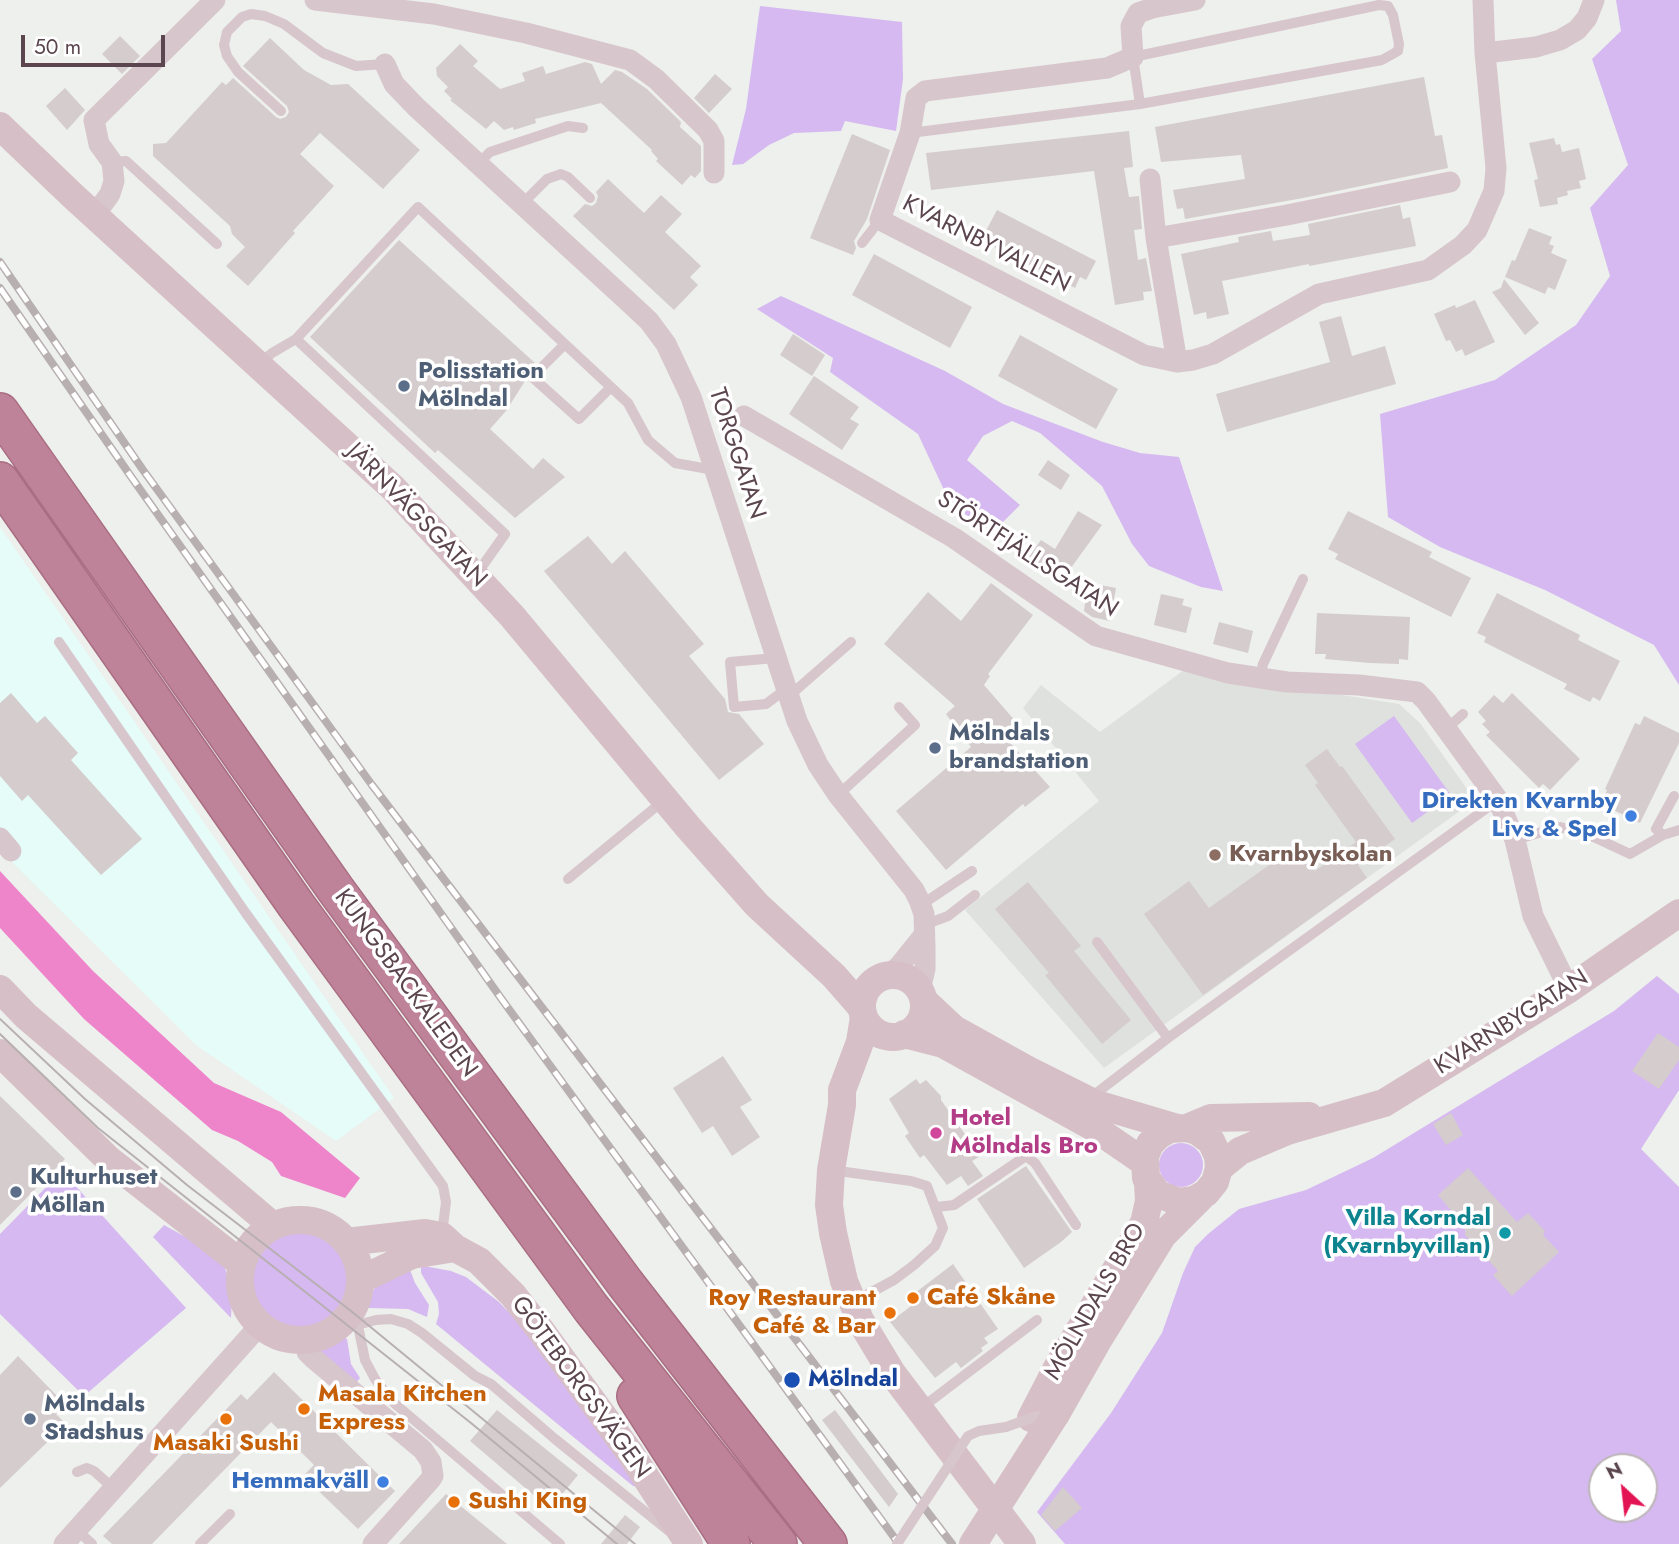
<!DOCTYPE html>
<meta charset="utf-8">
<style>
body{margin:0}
#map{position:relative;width:1679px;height:1544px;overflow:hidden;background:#edf0ed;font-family:Jost,sans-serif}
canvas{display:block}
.north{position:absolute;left:1588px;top:1453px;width:70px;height:70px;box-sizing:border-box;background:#fff;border:2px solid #bdb5b8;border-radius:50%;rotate:333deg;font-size:19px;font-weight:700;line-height:28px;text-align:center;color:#5b454e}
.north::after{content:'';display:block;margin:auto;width:24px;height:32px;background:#e31454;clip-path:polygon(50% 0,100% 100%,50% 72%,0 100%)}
.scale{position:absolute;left:21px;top:35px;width:144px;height:32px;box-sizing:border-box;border:4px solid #5b454e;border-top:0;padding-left:9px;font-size:21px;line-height:24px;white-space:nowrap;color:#5b454e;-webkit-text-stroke:5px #fff;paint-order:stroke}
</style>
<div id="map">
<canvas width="1679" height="1544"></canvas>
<div class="north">N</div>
<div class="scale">50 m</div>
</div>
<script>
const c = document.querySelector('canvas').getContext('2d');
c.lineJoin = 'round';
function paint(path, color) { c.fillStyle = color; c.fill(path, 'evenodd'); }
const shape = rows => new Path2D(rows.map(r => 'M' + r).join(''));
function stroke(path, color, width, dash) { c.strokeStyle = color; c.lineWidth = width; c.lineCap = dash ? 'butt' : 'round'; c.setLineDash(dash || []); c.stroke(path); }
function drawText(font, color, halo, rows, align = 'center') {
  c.font = font + ' Jost,sans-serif'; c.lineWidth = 7; c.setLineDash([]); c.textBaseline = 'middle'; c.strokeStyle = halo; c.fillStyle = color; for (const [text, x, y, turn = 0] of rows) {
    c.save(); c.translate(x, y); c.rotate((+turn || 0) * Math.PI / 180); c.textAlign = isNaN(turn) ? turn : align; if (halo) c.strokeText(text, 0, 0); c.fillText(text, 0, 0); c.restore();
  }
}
const commercial = shape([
 [0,527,394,1098,336,1141,196,1045,0,850]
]);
const education = shape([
 [1184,670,1399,704,1420,723,1475,800,1104,1068,965,910,1099,801,1023,708,1041,685,1100,732]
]);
const green = shape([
 [1616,0,1679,0,1679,685,1654,645,1545,590,1440,547,1388,517,1380,414,1495,380,1576,325,1610,276,1590,208,1628,165,1592,59,1621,31],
 [760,6,902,22,903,79,896,131,845,121,841,131,794,133,769,145,743,164,732,165,746,109],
 [781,296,945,371,1003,404,1103,442,1140,453,1179,457,1223,591,1201,587,1149,566,1132,544,1102,486,1040,433,1012,421,983,436,967,460,1020,505,993,532,951,505,918,434,830,372,833,358,757,309],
 [1394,716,1451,795,1412,823,1355,744],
 [1657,976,1679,994,1679,1090,1641,1149,1679,1187,1679,1544,1065,1544,1037,1512,1111,1413,1162,1333,1183,1273,1195,1247,1208,1234,1239,1209,1306,1190,1373,1158,1614,1011],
 [1602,1467,1644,1467,1644,1509,1602,1509],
 '1159 1165a22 22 0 1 1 44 0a22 22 0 1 1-44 0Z',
 [62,1171,186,1308,84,1396,0,1314,0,1234],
 [164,1225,200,1245,225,1268,232,1295,231,1318,153,1237],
 '251 1279a48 48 0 1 1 96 0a48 48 0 1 1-96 0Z',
 [424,1266,451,1271,466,1277,499,1302,518,1322,639,1487,633,1486,436,1324,439,1314,438,1302,421,1273,421,1268],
 [409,1267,415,1283,429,1305,427,1317,408,1309,369,1308,367,1300,373,1290,388,1276],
 [341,1335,347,1339,351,1364,360,1378,355,1384,315,1346]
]);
const water = shape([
 [0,871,93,971,214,1083,281,1112,360,1178,345,1198,281,1176,272,1162,238,1141,212,1130,84,1019,0,928]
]);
const building = shape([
 [120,36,140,56,122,74,102,54],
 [270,38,304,70,331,85,348,84,420,150,383,189,320,133,300,154,334,186,293,231,295,233,248,286,226,266,245,247,232,234,230,226,153,156,153,144,166,143,222,82,226,85,233,78,276,117,280,119,286,117,289,112,287,106,243,66],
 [460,44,478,61,473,66,500,89,525,81,522,73,543,66,546,74,585,62,592,64,601,84,615,70,622,72,647,89,681,122,680,127,701,146,701,171,695,178,691,175,682,185,656,161,658,159,651,151,652,150,601,103,535,119,536,123,514,130,513,127,504,130,494,121,486,129,450,100,452,99,444,91,448,87,437,76,436,68],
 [715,74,732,89,709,113,694,98],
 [1424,77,1435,136,1442,135,1448,168,1303,198,1185,219,1183,208,1177,209,1173,190,1245,179,1241,155,1161,162,1155,127],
 [65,88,85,110,67,130,46,106],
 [1129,131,1133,167,1124,168,1129,197,1139,196,1142,229,1134,230,1138,260,1146,258,1152,291,1143,292,1144,300,1115,305,1094,171,931,190,926,153],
 [852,134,890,150,867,219,854,241,856,248,853,255,810,238],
 [1554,138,1556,145,1560,144,1562,152,1579,148,1586,179,1579,181,1581,188,1567,191,1568,195,1557,198,1558,204,1540,207,1534,180,1538,179,1529,143],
 [608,179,644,213,661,195,682,214,665,232,701,266,690,277,698,285,674,310,573,216,585,204,592,206,596,203,598,196,596,192],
 [1400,205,1403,219,1410,217,1416,246,1309,266,1309,264,1222,281,1229,314,1207,319,1206,312,1194,315,1181,254,1239,242,1238,237,1271,231,1273,241,1310,235,1308,224],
 [997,210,1096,261,1086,280,1080,277,1075,288,981,240],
 [1529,228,1552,237,1549,244,1554,246,1551,253,1567,260,1555,290,1548,287,1545,294,1505,277,1512,260,1515,261],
 [399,240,535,363,526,372,525,381,506,411,490,429,533,469,543,458,565,477,515,518,438,450,435,453,310,337],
 [874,254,972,307,950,348,852,295],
 [1504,279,1539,323,1525,335,1492,292,1501,288],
 [1475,300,1495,342,1465,356,1462,349,1456,352,1450,340,1446,341,1434,314,1455,305,1456,308],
 [1341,316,1352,356,1385,346,1396,384,1227,432,1216,394,1330,362,1319,322],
 [793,334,825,355,812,376,780,355],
 [1020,335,1118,389,1096,429,998,376],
 [814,376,859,407,850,419,859,424,842,450,789,414],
 [1048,460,1070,475,1061,490,1038,475],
 [1078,511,1102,525,1060,583,1027,559,1041,540,1055,549],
 [1348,511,1432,552,1429,557,1471,578,1451,617,1335,559,1338,554,1328,549],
 [588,536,612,564,625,551,704,644,689,656,725,699,728,712,739,714,764,744,719,780,544,571],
 [991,583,1033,615,988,674,990,676,984,685,1017,723,1004,736,1050,787,1025,807,1023,804,946,870,896,811,971,747,946,714,955,706,884,644,928,592,961,621],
 [1095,584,1116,588,1110,621,1092,617,1084,611,1086,596,1093,597],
 [1497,593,1580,635,1578,640,1620,661,1600,701,1593,697,1590,702,1564,689,1567,684,1484,642,1486,637,1477,633],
 [1161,594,1184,599,1182,605,1192,608,1186,633,1154,625],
 [1317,613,1410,617,1408,660,1399,659,1399,664,1370,663,1325,659,1326,654,1315,654],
 [1219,622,1253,631,1248,653,1213,644],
 [11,693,37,723,45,716,78,753,71,760,142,839,101,875,28,795,22,801,0,776,0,703],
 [1512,693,1580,759,1550,790,1543,784,1539,788,1486,735,1490,732,1482,724,1486,721,1478,712,1494,695,1503,703],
 [1644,716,1679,733,1679,743,1640,823,1601,804,1607,790,1605,789,1635,723,1640,725],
 [1327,749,1340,767,1342,766,1395,839,1358,865,1367,878,1203,995,1144,914,1189,881,1209,908,1297,845,1315,871,1356,842,1315,785,1318,783,1305,765],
 [1028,882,1081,946,1074,951,1131,1020,1102,1044,1045,975,1049,973,995,909],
 [1658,1033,1679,1047,1679,1060,1659,1089,1632,1071],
 [723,1056,752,1100,740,1107,760,1137,732,1156,713,1126,702,1133,673,1088],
 [916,1079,920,1084,926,1080,941,1096,941,1100,972,1144,972,1147,979,1157,972,1161,983,1176,968,1186,961,1176,947,1185,924,1155,920,1158,905,1136,909,1133,889,1099],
 [0,1096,65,1159,0,1225],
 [1451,1113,1463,1135,1446,1145,1433,1124],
 [1026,1166,1072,1232,1061,1242,1024,1268,977,1199],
 [1468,1168,1517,1222,1528,1213,1545,1231,1543,1235,1559,1252,1512,1296,1493,1275,1498,1271,1465,1235,1465,1227,1438,1195],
 [953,1264,998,1329,984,1338,988,1343,981,1348,983,1351,961,1368,956,1362,935,1378,890,1322,919,1300,915,1293],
 [18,1356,65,1404,56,1414,66,1424,0,1488,0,1375],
 [274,1372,395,1491,358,1529,303,1476,314,1465,271,1422,152,1544,112,1544,103,1536,241,1394,247,1400],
 [497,1410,578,1475,550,1509,470,1441],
 [835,1410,898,1494,889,1507,822,1420],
 [1063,1487,1082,1508,1055,1531,1041,1515],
 [446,1494,507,1544,399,1544],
 [625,1515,640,1527,627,1544,601,1544]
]);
const lane = shape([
 [281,111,238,72,227,56,224,45,227,32,242,17,251,14,265,16,284,24,323,53,356,66,385,64],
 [910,133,1140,104,1133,57,1379,5,1388,6,1393,15,1399,44,1398,51,1382,60,1140,104],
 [112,162,126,161,217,244],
 [478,164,490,152,568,126,583,128],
 [523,203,547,179,561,174,568,177,590,198],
 [862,243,880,220],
 [296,339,505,534,476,575],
 [564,345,532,377,579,419,611,387],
 [259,364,272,353,296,339,418,207,628,403,648,440,675,463,714,470],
 [59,642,245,912,443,1186,446,1202,442,1234],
 [775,658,730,662,734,707,766,704,786,689],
 [1260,678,1263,664,1303,579],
 [788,697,851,642],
 [1446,729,1463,714],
 [838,795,915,725,899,707],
 [1663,835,1656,829,1674,796],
 [1515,840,1559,827,1583,832,1630,854,1663,835,1679,830],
 [568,879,663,801],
 [921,905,972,871],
 [924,925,948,916,975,895],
 [1097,942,1168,1038],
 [1090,1098,1168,1038,1498,800],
 [831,1170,911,1181,927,1186,943,1228,935,1246,914,1265,894,1280,855,1301],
 [937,1207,954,1205,1026,1156,1035,1163,1076,1225],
 [354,1306,365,1360,375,1379,394,1403,560,1544],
 [330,1332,376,1320,391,1319,408,1324,422,1333,475,1376,491,1384,555,1439,669,1531],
 [920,1409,1037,1320],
 [77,1472,87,1468,94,1471,114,1489],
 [77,1530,92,1544],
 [200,1544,230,1514]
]);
const street = shape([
 [315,0,434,14,526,33,630,60,656,79,708,130,714,141,714,173],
 [1195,0,1152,8,1138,13,1131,26,1133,57,1107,68,925,91,916,98,910,133,880,220,1144,355,1177,362,1193,360,1213,354,1319,294,1428,270,1463,245,1477,230,1494,191,1496,168,1485,53],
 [1483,0,1485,53,1536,47,1560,40,1577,30,1587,18,1594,0],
 [385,64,394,84,416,107,633,306,649,321,666,344,691,397,797,721,818,765,838,795,914,890,919,900,924,914,925,947,925,969,920,990],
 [1150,179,1156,238,1177,362],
 [94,216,110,194,114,181,112,162,99,144,94,120,215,0],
 [1156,238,1287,215,1450,182],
 [744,416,954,538,1096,636,1228,673,1287,682,1359,685,1417,692,1426,701,1498,800,1515,840,1533,916,1569,989],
 [0,838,11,851],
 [889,975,899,966,924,935],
 [305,1340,307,1352,314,1359,423,1450,431,1462,433,1476,431,1479,373,1544],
 [64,1544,260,1325]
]);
const secondary = shape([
 [0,126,73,196,393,488,512,616,688,827,757,905,834,976,862,1008],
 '862 1006a31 31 0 1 1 62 0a31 31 0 1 1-62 0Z',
 [0,989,26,1016,273,1226],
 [924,1001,954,1029,1028,1070,1096,1104,1177,1128],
 [864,1017,860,1042,842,1090,842,1105,831,1170,829,1205,833,1233,844,1281,860,1320,892,1373,1022,1544],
 [904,1034,943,1044,1093,1127,1144,1162],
 [0,1053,108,1159,242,1264],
 [1187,1128,1197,1131,1211,1141,1218,1156,1219,1168,1215,1182,1206,1193,1194,1200,1179,1202,1158,1194,1146,1178,1145,1156,1150,1144,1159,1135,1170,1129,1187,1128,1211,1118,1309,1116],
 [1219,1168,1240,1151,1287,1131,1384,1103,1569,989,1679,913],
 '240 1280a60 60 0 1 1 120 0a60 60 0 1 1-120 0Z',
 [346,1242,425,1233,442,1236,455,1248,479,1261,513,1295,542,1332,630,1453,689,1544],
 [360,1280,412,1255,455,1248],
 [1056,1414,1097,1342,1163,1235,1201,1197],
 [1031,1418,1058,1366,1144,1223,1149,1201,1148,1183]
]);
const highway = shape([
 [0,412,336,890,625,1283,828,1544],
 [0,481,296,905,591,1308,778,1544],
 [636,1396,731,1544]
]);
const tram = shape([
 [0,1019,85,1099,187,1185,351,1311,635,1544],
 [0,1034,98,1128,471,1423,617,1544]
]);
const rail = shape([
 [0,262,143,470,372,785,952,1544],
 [0,288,132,478,503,1001,899,1544]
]);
const laneBridge = shape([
 [897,1544,968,1436,979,1431,1006,1427,1031,1418,1049,1414]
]);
const secondaryBridge = shape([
 [973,1544,1056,1414]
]);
const markers = [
 [404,386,7,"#5c6f8a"],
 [935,748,7,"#5c6f8a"],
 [1631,816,7,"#3f7fe0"],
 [1215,855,7,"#8d6e63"],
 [936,1133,7,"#d1479c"],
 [16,1192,7,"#5c6f8a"],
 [1505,1233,7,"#0f9aa8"],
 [913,1298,7,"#e8710a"],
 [890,1313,7,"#e8710a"],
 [792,1380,9,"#1a4fb4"],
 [304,1409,7,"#e8710a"],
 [30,1419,7,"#5c6f8a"],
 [226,1419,7,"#e8710a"],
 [383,1482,7,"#3f7fe0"],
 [454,1502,7,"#e8710a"]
];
const streetNames = [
 ["KVARNBYVALLEN",986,245,27],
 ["TORGGATAN",736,454,72],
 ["JÄRNVÄGSGATAN",416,516,46],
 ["STÖRTFJÄLLSGATAN",1027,555,33],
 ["KUNGSBACKALEDEN",405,984,54],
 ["KVARNBYGATAN",1512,1023,-32],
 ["MÖLNDALS BRO",1096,1302,-60],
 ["GÖTEBORGSVÄGEN",580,1388,54]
];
const serviceNames = [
 ["Polisstation",418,372],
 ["Mölndal",418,400],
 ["Mölndals",949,734],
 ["brandstation",949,762],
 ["Kulturhuset",30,1178],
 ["Möllan",30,1206],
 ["Mölndals",44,1405],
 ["Stadshus",44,1433]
];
const shopNames = [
 ["Direkten Kvarnby",1617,802],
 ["Livs & Spel",1617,830],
 ["Hemmakväll",369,1482]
];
const educationNames = [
 ["Kvarnbyskolan",1229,855]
];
const hotelNames = [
 ["Hotel",950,1119],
 ["Mölndals Bro",950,1147]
];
const cultureNames = [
 ["Villa Korndal",1491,1219],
 ["(Kvarnbyvillan)",1491,1247]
];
const foodNames = [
 ["Café Skåne",927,1298],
 ["Roy Restaurant",876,1299,"right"],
 ["Café & Bar",876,1327,"right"],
 ["Masala Kitchen",318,1395],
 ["Express",318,1423],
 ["Masaki Sushi",226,1444,"center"],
 ["Sushi King",468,1502]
];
const transitNames = [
 ["Mölndal",808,1380]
];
paint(commercial, '#e5fcf8');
paint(education, '#dfe1de');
paint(green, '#d5b9f0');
paint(water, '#ee85cb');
paint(building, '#d5ccce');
stroke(highway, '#aa6e83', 40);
stroke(lane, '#d8c6cd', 10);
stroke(street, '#d8c6cd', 21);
stroke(secondary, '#d7bfc7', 28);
stroke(highway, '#be8398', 37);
stroke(tram, '#b8afb1', 2);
stroke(rail, '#b8afb1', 8);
stroke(rail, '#fff', 5, [16]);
stroke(laneBridge, '#d8c6cd', 10);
stroke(secondaryBridge, '#d7bfc7', 28);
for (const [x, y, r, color] of markers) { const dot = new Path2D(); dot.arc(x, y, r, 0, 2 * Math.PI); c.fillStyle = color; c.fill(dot); stroke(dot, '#fff', 2.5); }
drawText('24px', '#5b454e', '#fff', streetNames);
drawText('bold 24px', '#4e5e75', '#fff', serviceNames, 'left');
drawText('bold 24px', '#366cbe', '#fff', shopNames, 'right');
drawText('bold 24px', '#785e54', '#fff', educationNames, 'left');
drawText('bold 24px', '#b23c85', '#fff', hotelNames, 'left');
drawText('bold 24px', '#0d838f', '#fff', cultureNames, 'right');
drawText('bold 24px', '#c56008', '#fff', foodNames, 'left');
drawText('bold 24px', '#164399', '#fff', transitNames, 'left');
</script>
